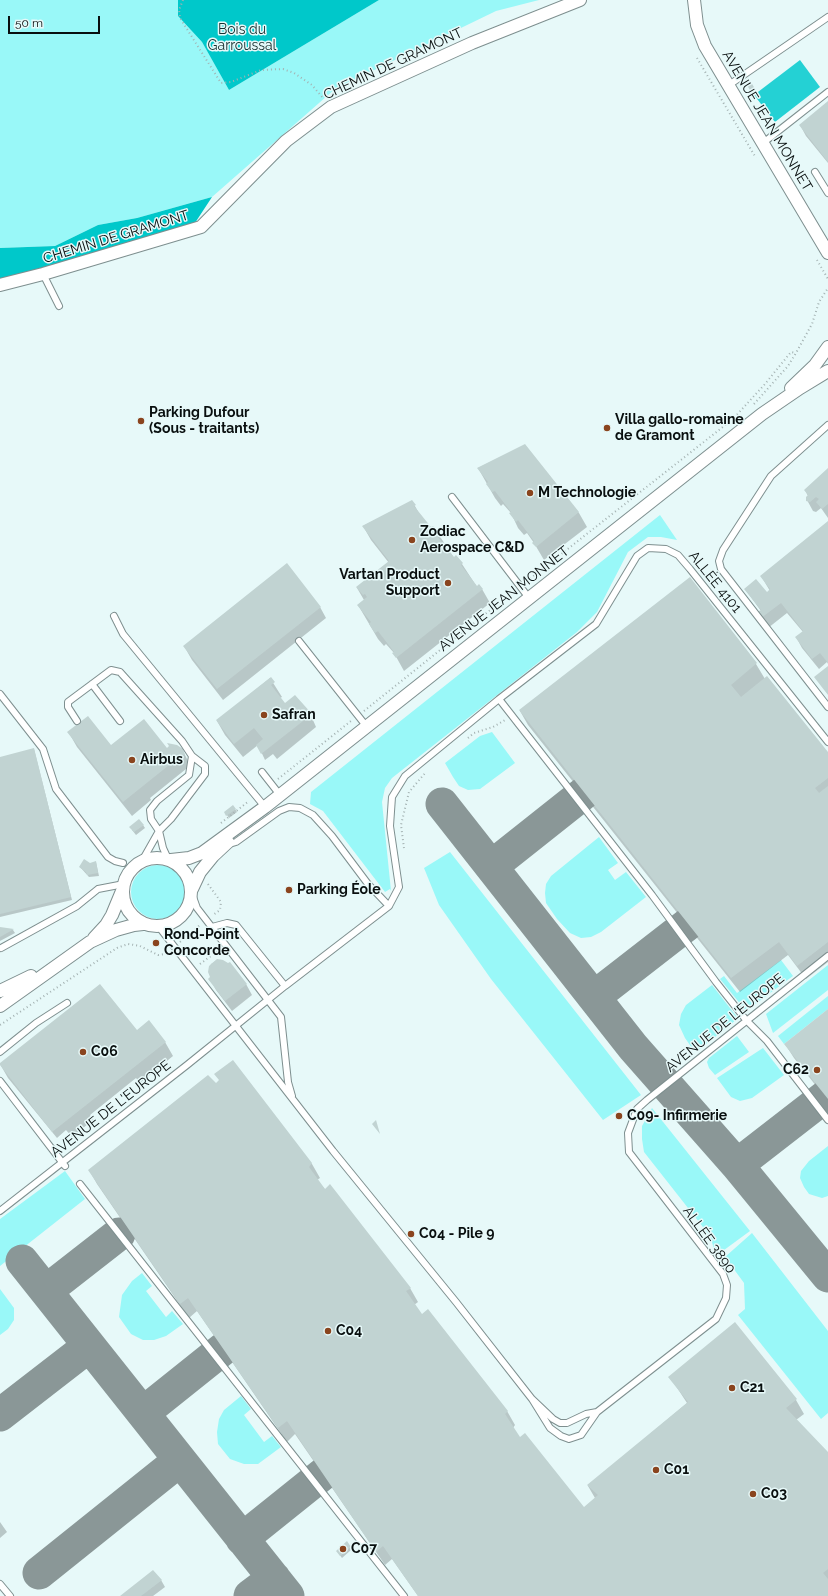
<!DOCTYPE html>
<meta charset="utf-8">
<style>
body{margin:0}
#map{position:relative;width:828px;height:1596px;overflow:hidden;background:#e7f9f9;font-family:Raleway,sans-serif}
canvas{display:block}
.scale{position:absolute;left:8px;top:16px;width:92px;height:18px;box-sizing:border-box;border:2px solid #090f0f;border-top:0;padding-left:5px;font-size:12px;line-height:14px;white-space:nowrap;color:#090f0f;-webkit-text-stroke:3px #e7f9f9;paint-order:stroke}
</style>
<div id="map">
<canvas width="828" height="1596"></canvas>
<div class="scale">50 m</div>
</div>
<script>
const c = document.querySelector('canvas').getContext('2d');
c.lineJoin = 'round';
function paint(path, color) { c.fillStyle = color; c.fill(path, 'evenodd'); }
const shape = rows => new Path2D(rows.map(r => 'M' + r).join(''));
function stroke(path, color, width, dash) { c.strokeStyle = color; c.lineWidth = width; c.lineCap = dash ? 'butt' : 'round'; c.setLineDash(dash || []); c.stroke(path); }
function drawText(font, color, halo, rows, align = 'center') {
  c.font = font + ' Raleway,sans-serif'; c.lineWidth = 3; c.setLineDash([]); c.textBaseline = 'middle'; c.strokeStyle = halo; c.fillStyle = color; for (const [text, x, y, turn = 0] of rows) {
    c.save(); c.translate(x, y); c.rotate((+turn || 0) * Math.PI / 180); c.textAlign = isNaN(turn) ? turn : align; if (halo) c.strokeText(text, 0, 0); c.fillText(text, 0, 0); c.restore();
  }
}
const green = shape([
 [0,0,178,0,178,16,202,42,229,90,379,0,539,0,496,11,335,89,212,197,137,218,98,225,55,246,0,248],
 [660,515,677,540,661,537,648,537,628,552,597,612,577,632,392,778,385,788,382,802,391,891,390,889,385,892,323,811,310,804,311,792],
 [492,732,515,763,480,789,468,790,459,786,453,777,445,763,480,736],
 [599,837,618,863,608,870,615,880,626,872,646,897,601,932,591,937,581,938,570,933,557,919,546,903,545,893,546,884,551,876],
 [450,852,641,1095,603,1120,491,979,439,905,424,868],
 '131 892a27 27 0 1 1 54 0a27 27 0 1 1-54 0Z',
 [781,960,793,976,746,1011,720,979,724,976,737,993],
 [828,965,828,990,773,1033,766,1014],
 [712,985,737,1017,736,1020,700,1049,692,1048,685,1038,679,1025,681,1014,686,1005],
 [828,996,828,1009,784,1044,778,1036],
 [737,1036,749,1052,715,1075,709,1068,707,1062,709,1058],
 [763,1048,784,1075,752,1098,740,1101,731,1097,717,1078],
 [652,1108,750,1231,720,1253,715,1252,710,1236,644,1152,642,1139,642,1126],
 [828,1146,828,1196,822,1198,809,1194,804,1187,800,1178,801,1171,809,1161],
 [65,1171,85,1199,0,1266,0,1219],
 [752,1233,828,1331,828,1413,821,1419,738,1315,745,1309,744,1283,725,1257],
 [142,1273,152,1286,146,1291,166,1317,172,1311,183,1324,166,1336,154,1340,143,1340,131,1334,119,1317,122,1295,132,1281],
 [0,1289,14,1308,14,1320,8,1329,0,1335],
 [241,1396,251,1409,244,1415,264,1442,272,1436,281,1447,258,1464,244,1464,230,1459,218,1444,217,1432,219,1419,224,1410]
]);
const forest = shape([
 [178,0,379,0,229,90,202,42,178,16],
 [212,197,193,226,0,282,0,248,55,246,98,225,137,218]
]);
const water = shape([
 [800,60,820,87,775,122,754,95]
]);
const shadow = shape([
 [751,84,756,93,754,94,748,85],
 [828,103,828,163,806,136,800,125],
 [525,445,579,513,587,527,544,560,534,543,527,533,524,535,518,528,511,513,503,504,501,506,495,498,478,468],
 [828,470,828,518,821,508,816,512,813,511,807,500,808,496,805,490],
 [412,501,423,520,439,535,454,558,462,564,477,587,482,589,490,603,404,671,394,653,386,644,384,646,378,639,358,605,364,600,357,588,389,563,371,540,363,526],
 [828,523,828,664,827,662,819,669,802,648,796,637,803,632,787,613,768,628,758,613,761,611,745,589,766,593,770,591,761,576],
 [690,579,756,664,765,679,828,754,828,962,806,979,788,955,740,992,528,725,520,711],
 [320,607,326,618,223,700,192,660,184,646],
 [270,678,282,697,280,698,284,704,310,713,316,727,277,759,273,754,265,760,258,745,243,757,225,735,217,721],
 [69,733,111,746,182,749,192,769,186,769,150,798,151,800,132,816,77,747],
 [34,749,72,900,0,917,0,758],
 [233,806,237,812,229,818,225,812],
 [143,825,145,828,136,835,132,830],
 [96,862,99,876,89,877,80,867],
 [0,928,13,930,15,933,0,941],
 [217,960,246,984,252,995,232,1011,216,990,210,979,211,978,209,969,211,964],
 [828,1010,828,1101,794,1058,785,1044],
 [136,1032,165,1042,173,1056,140,1083,136,1078,90,1115,93,1120,72,1137,66,1130,57,1138,8,1078,0,1064],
 [233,1062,312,1164,320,1178,317,1180,410,1288,418,1302,414,1305,422,1315,507,1411,515,1425,513,1428,520,1439,584,1508,595,1498,588,1486,687,1403,670,1377,796,1400,804,1414,796,1420,828,1454,828,1596,418,1596,392,1559,385,1565,295,1434,287,1442,197,1311,189,1318,97,1184,89,1170,220,1081,216,1074],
 [0,1522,7,1532,0,1538],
 [350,1546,351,1550,342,1558,339,1554],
 [161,1580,165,1587,153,1596,122,1596]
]);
const taxiway = shape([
 [442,804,633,1047,737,1165,828,1276],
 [492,866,584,793],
 [594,997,688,924],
 [737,1165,826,1096],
 [22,1261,288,1596],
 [46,1291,119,1234],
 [143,1413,223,1349],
 [0,1415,89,1346],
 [242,1539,323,1474],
 [39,1573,180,1460],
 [250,1596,274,1578]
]);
const building = shape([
 [751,82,755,89,751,92,747,85],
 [828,101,828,162,799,125],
 [525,444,579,512,536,547,532,543,534,541,518,520,516,522,509,513,511,512,495,491,492,492,486,484,488,482,477,468],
 [828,468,828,504,822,509,816,502,819,499,816,497,810,502,806,501,806,497,808,495,804,490],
 [412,500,416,505,414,506,431,527,433,526,440,534,437,536,454,557,456,555,463,563,461,565,477,586,479,584,483,589,396,658,392,653,394,652,378,631,375,633,369,624,371,622,357,605,367,597,365,594,363,595,356,587,389,561,362,526],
 [828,521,828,663,820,653,812,659,795,637,803,631,781,603,761,618,757,612,761,610,744,589,756,579,767,592,770,589,760,576],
 [287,563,321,607,217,689,183,646],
 [690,577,757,663,731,685,741,697,767,676,828,752,828,778,815,788,819,793,828,786,828,942,797,966,779,942,731,978,519,710],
 [828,666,828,695,814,677],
 [271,677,275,682,271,685,285,703,295,695,312,714,261,754,256,745,263,739,254,728,234,744,216,720],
 [88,716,111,745,144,719,167,748,169,746,167,743,177,745,183,749,185,755,178,755,179,757,123,802,67,732],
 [34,748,71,897,0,914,0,757],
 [233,805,236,809,226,816,224,812],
 [139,819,144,825,134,832,129,827],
 [84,859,90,863,96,861,98,873,87,875,86,872,79,867],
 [0,927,14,929,0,937],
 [217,959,223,960,228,963,230,962,247,984,225,1001,208,979,210,977,208,972,209,966],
 [100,984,137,1030,149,1020,166,1042,52,1132,0,1065,0,1063],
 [828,1009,828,1099,784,1044],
 [233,1060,312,1163,309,1167,325,1189,330,1184,411,1288,406,1291,422,1314,428,1309,508,1411,505,1414,520,1437,525,1433,584,1507,598,1495,587,1485,688,1402,668,1377,735,1322,797,1399,786,1408,828,1452,828,1569,823,1573,828,1579,828,1596,418,1596,383,1546,376,1552,287,1421,278,1428,188,1298,180,1304,88,1170,208,1075,216,1083,219,1080,214,1074],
 [376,1120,380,1134,372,1124],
 [347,1541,351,1547,340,1556,336,1551],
 [153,1570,162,1580,141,1596,120,1596]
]);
const path = shape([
 [183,0,179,10,180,18,221,83,231,82,261,70,283,69,294,73,312,85,323,98],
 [697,58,756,158],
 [817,260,828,279],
 [754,404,788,366,796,353,812,324,819,302,828,288],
 [527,581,733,419,765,384,791,352,796,353],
 [364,711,514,591],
 [468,738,474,733,493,727,505,720],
 [278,779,351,721],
 [221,823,249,801],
 [404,848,401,825,409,792,426,772],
 [208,884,221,902,220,910,213,915],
 [180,942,200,925],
 [200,964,219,950],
 [0,1025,117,948,128,944,140,946,158,955,165,954,168,952]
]);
const service = shape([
 [729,85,828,17],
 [763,143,828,92],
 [815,172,828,193],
 [43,274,59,306],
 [828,425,771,476,723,550,719,561,721,569,828,707],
 [452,497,529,598],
 [114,616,123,634,265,807],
 [299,641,367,727],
 [92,684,120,721],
 [0,694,43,749,56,789,108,857,115,861,123,863],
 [499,699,652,895,716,982,746,1020,767,1041,828,1120],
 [77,721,68,707,68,702,111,670,120,672,182,741,192,756,205,766,205,774,171,819,159,831,151,819,150,810,157,801,189,775,192,756],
 [262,772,280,795],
 [226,845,236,842,279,811,289,807,300,808,313,815,332,836,368,884,389,906],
 [142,861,159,831,163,848,168,859],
 [192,894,197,908,281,1017,288,1082,292,1096],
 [159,927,333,1151,456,1302,532,1399,553,1419,560,1423,567,1423,586,1414,597,1412],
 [212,927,227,923,236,925,285,986],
 [1,948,77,906,98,889,124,884],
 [0,1052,36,1023,67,1003],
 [0,1081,65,1166],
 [80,1184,404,1596],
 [0,1211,187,1065,285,986,389,906,399,887,390,826,392,797,405,776,499,699,596,624,637,556,648,548,666,549,678,555,690,569,828,742],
 [532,1399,550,1428,561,1436,569,1439,581,1435,597,1412,716,1319,726,1298,727,1285,723,1274,629,1152,628,1133,637,1109,647,1100,828,956],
 [0,1584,10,1596]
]);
const minor = shape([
 [694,0,697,25,705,46,828,253],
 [0,285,43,274,201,227,286,141,331,107,472,43,580,0],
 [791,388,815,365,828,347],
 '123 892a34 34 0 1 1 68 0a34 34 0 1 1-68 0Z',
 [171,860,189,858,202,853,265,807,762,414,800,388,828,371],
 [192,889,200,872,213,856,228,842],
 [94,938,106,925,112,915,122,891],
 [0,991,31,976],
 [0,1006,90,942,116,930,134,925,143,924]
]);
const markers = [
 [141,421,4,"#8a441e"],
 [607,428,4,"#8a441e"],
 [530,493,4,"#8a441e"],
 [412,540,4,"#8a441e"],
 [448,583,4,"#8a441e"],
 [264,715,4,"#8a441e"],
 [132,760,4,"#8a441e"],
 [289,890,4,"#8a441e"],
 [156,943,4,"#8a441e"],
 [83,1052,4,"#8a441e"],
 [817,1070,4,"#8a441e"],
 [619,1116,4,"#8a441e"],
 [411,1234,4,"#8a441e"],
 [328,1331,4,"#8a441e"],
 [732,1388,4,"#8a441e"],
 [656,1470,4,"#8a441e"],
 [753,1494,4,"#8a441e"],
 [343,1549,4,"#8a441e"]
];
const parkNames = [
 ["Bois du",242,30],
 ["Garroussal",242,46]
];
const streetNames = [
 ["CHEMIN DE GRAMONT",393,64,-25],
 ["AVENUE JEAN MONNET",767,121,59],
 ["CHEMIN DE GRAMONT",116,237,-17],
 ["ALLÉE 4101",715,582,51],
 ["AVENUE JEAN MONNET",504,599,-38],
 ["AVENUE DE L'EUROPE",725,1023,-39],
 ["AVENUE DE L'EUROPE",111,1109,-38],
 ["ALLÉE 3890",709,1240,54]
];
const poiNames = [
 ["Parking Dufour",149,413],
 ["(Sous - traitants)",149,429],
 ["Villa gallo-romaine",615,420],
 ["de Gramont",615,436],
 ["M Technologie",538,493],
 ["Zodiac",420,532],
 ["Aerospace C&D",420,548],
 ["Vartan Product",440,575,"right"],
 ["Support",440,591,"right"],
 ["Safran",272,715],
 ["Airbus",140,760],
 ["Parking Éole",297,890],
 ["Rond-Point",164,935],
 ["Concorde",164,951],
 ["C06",91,1052],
 ["C62",809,1070,"right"],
 ["C09- Infirmerie",627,1116],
 ["C04 - Pile 9",419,1234],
 ["C04",336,1331],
 ["C21",740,1388],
 ["C01",664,1470],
 ["C03",761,1494],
 ["C07",351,1549]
];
paint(green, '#99f8f8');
paint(forest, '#00c8ca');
paint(water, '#24d1d4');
paint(shadow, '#0003');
stroke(taxiway, '#8a9797', 33);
paint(building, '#c1d3d2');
stroke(service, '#7e8f8f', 8);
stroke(minor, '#7e8f8f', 14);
stroke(path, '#a4b2b2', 2, [1, 3]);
stroke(service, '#fff', 6);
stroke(minor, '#fff', 12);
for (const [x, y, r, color] of markers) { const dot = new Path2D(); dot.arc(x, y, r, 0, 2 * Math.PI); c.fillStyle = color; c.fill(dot); stroke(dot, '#e7f9f9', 1.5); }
drawText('14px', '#163030', '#e7f9f9', parkNames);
drawText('14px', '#090f0f', '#e7f9f9', streetNames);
drawText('bold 14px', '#090f0f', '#e7f9f9', poiNames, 'left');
</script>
